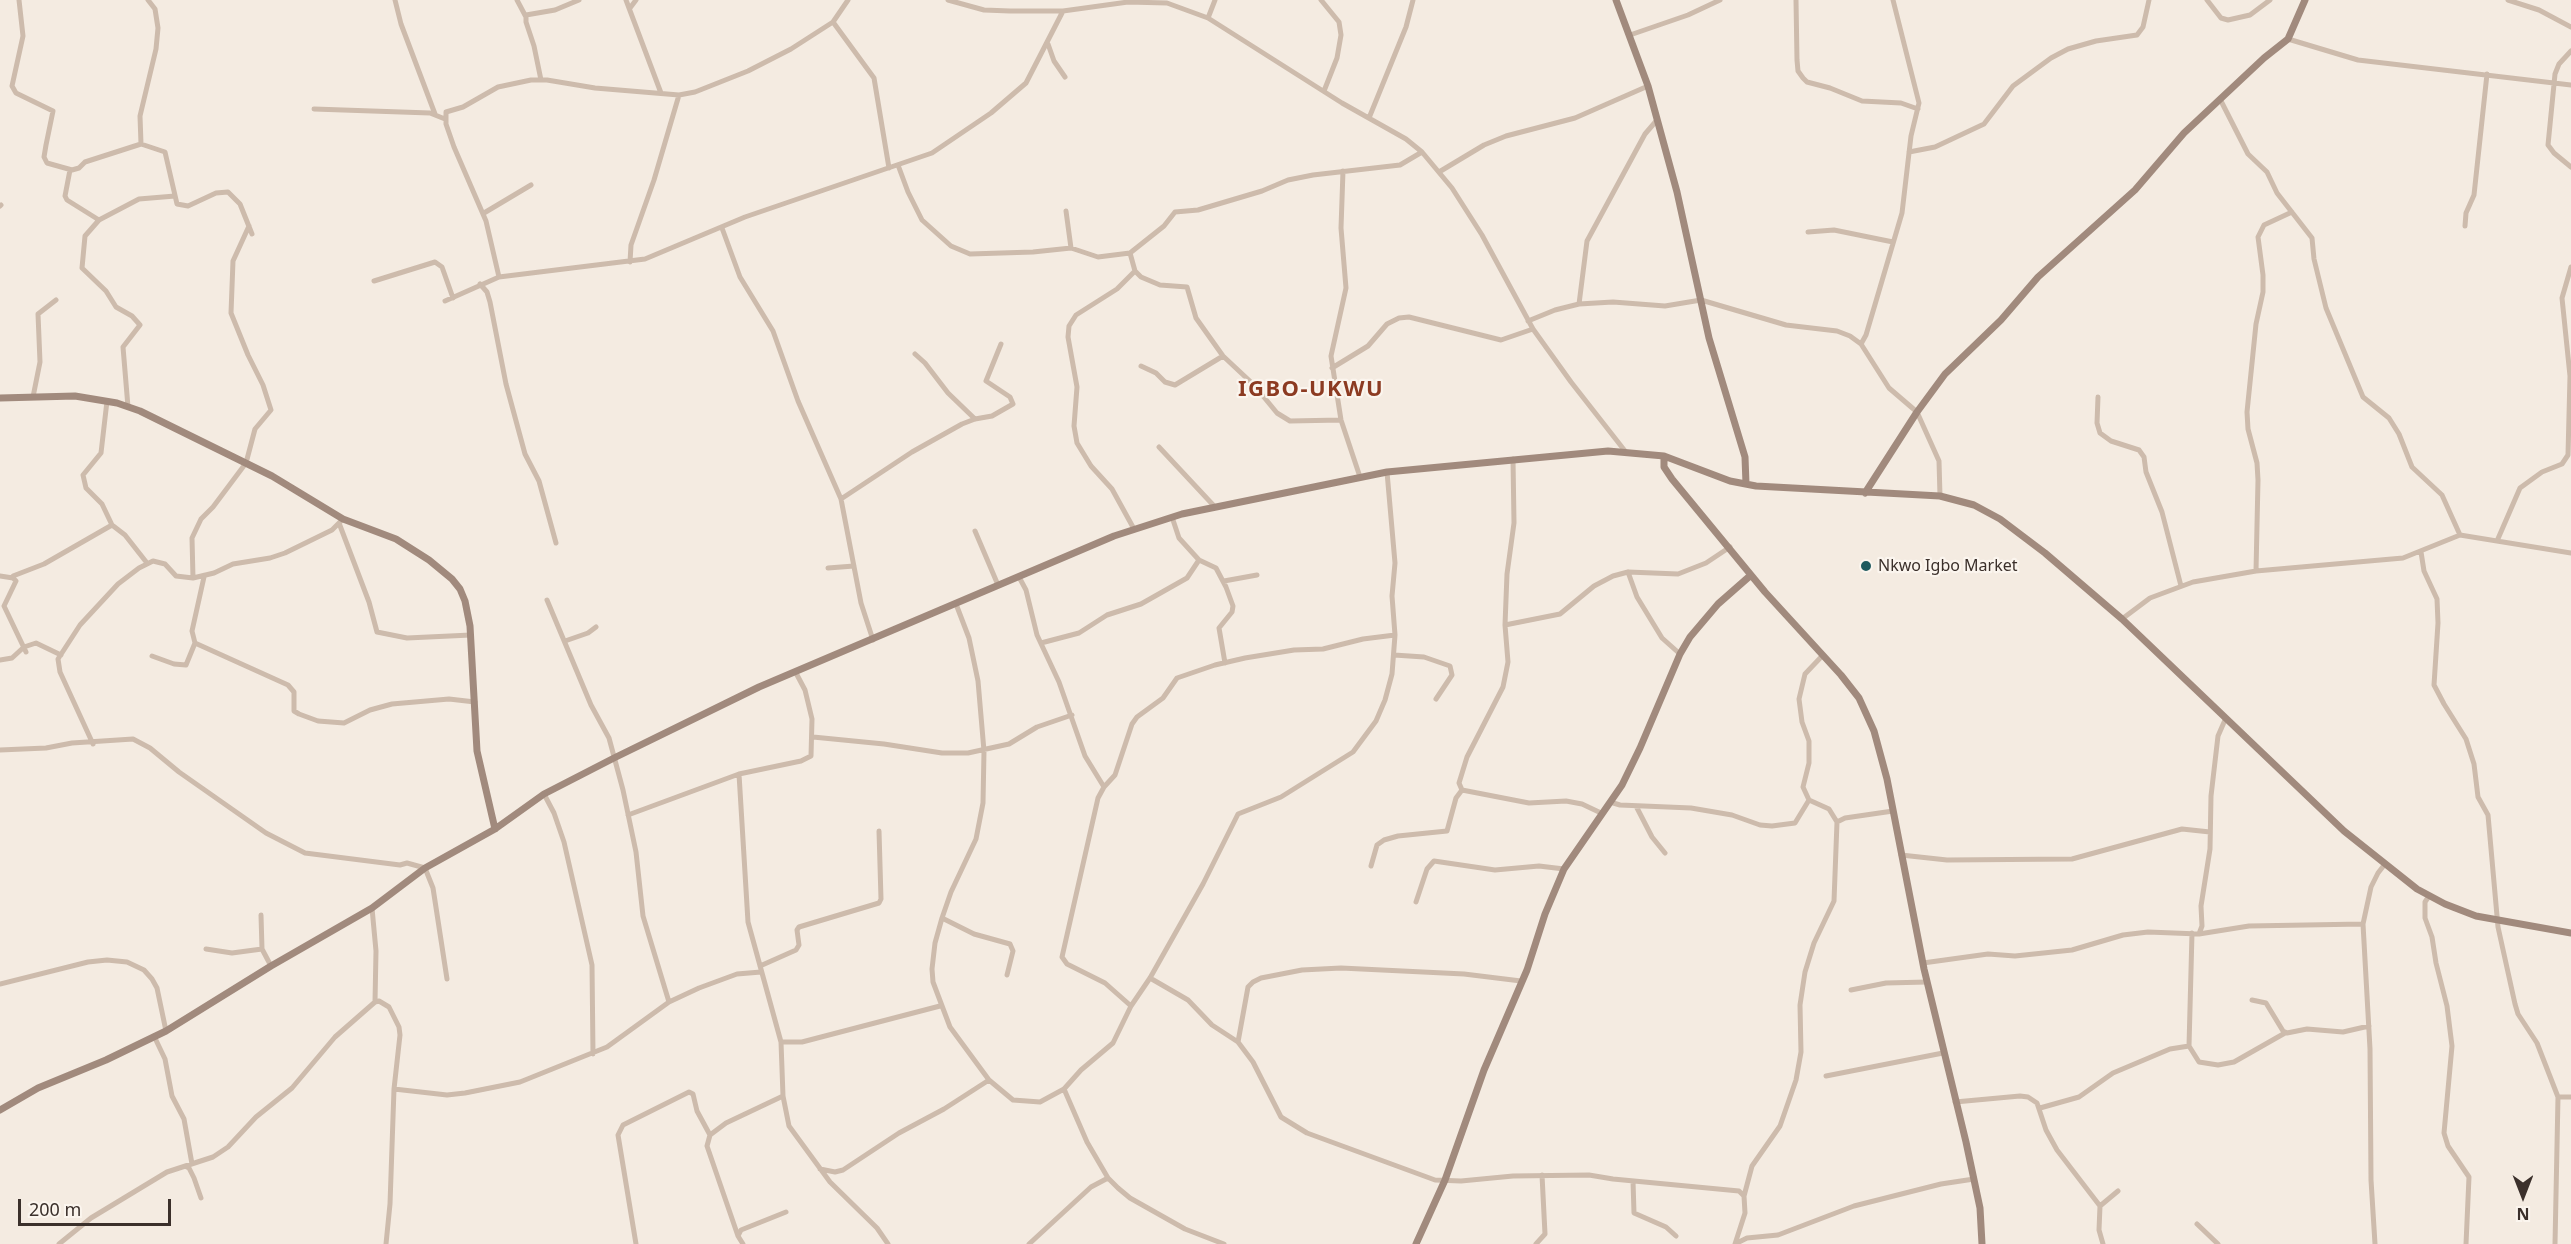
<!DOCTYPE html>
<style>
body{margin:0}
#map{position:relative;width:2571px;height:1244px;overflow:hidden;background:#f4ebe1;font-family:"Noto Sans",sans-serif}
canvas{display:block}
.north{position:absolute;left:2493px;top:1166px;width:60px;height:60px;-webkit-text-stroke:4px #fbf5ee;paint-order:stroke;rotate:180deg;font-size:16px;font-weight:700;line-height:24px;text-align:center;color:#3b302b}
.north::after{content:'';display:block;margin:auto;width:21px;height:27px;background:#3b302b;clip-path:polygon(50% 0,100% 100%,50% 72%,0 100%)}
.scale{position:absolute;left:18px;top:1199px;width:153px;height:27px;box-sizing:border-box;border:3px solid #3b302b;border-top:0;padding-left:8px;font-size:18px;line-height:21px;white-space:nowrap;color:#3b302b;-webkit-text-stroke:4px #fbf5ee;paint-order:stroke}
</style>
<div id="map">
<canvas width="2571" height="1244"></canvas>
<div class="north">N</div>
<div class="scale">200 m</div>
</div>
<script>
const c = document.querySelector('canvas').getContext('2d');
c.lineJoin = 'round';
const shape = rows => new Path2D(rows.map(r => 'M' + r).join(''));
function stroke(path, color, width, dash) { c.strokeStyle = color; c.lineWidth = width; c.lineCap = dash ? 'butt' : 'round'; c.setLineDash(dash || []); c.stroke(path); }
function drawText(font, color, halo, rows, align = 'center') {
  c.font = font + ' "Noto Sans",sans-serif'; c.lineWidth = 4.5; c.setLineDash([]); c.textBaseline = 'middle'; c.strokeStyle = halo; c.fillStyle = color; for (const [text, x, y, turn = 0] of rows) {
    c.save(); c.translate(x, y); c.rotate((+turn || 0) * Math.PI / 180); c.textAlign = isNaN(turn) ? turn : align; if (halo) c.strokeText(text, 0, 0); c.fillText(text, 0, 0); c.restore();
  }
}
const street = shape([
 [19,0,23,36,12,86,16,93,53,111,46,145,44,157,47,163,72,170,79,168,85,162,141,144,165,152,177,204,188,206,216,193,228,192,240,204,252,234],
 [395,0,401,24,435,114],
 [517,0,526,17],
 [626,0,661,93],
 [948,0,984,10,1010,11,1063,11,1128,2,1167,3,1208,18,1342,103,1406,139,1422,152,1452,188,1482,235,1533,329,1571,382,1625,451],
 [1321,0,1339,22,1341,35,1337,58,1324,91],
 [1796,0,1797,60,1798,71,1803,78,1807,82,1830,88,1862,101,1901,103,1918,109],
 [2207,0,2221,18,2228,20,2250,15,2270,0],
 [2508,0,2539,10,2571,27],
 [630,8,636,0],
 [1208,18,1215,0],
 [833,22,874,78,889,168],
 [1630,35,1688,15,1720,0],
 [2288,39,2358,60,2571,85],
 [1048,44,1054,61,1065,77],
 [2571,51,2559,64,2555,74,2548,145,2554,153,2571,167],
 [541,80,534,46,526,22,526,15,555,10,579,0],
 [2220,99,2248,154,2267,172,2277,193,2312,238,2314,259,2326,308,2363,397,2389,418,2399,434,2412,467,2442,495,2460,535],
 [314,109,430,113,445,119],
 [1369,118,1406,27,1413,0],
 [141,144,140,116,156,49,158,28,155,9,148,0],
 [1909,152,1935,147,1984,124,2013,86,2051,58,2068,49,2096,41,2137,35,2143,27,2149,0],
 [898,165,908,192,922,220,951,246,970,254,1033,252,1071,248,1098,257,1130,253,1164,226,1175,212,1198,210,1262,191,1288,180,1313,175,1400,165,1422,152],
 [70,170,65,196,67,200,99,220],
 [1343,171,1341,228,1346,288,1331,356,1341,420,1360,477],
 [1439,172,1484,145,1506,136,1575,118,1648,86],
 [0,206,1,205],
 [1066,211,1071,248],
 [484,213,531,185],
 [2465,226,2466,213,2474,195,2487,74],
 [722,228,740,277,773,331,798,401,841,499],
 [1808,232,1834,230,1893,242],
 [1130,253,1135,271,1141,277,1160,285,1187,287,1196,318,1223,356,1254,385,1277,413,1290,421,1341,420],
 [630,262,631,245,654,180,679,95],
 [499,277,486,221,454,147,446,124,446,112,463,107,498,87,531,80,547,80,595,88,679,95,695,92,748,71,791,49,833,22,848,0],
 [374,281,435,262,442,267,453,298],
 [480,284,487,292,490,302,506,384,525,454,539,481,556,543],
 [445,301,499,277,645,259,745,217,932,153,991,113,1026,83,1063,11],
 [1579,304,1587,241,1645,134,1657,120],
 [1528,321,1555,310,1579,304,1613,302,1665,306,1701,300,1786,325,1837,331,1850,336,1861,344,1889,388,1917,412,1939,461,1940,496],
 [1861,344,1866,335,1902,213,1911,136,1919,103,1893,0],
 [915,354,925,363,948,393,975,419],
 [1141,366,1156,373,1165,382,1175,385,1223,356],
 [1332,368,1368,346,1387,324,1399,318,1409,317,1501,340,1533,329],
 [33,397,40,362,38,314,56,300],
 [2098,397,2097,423,2100,433,2111,441,2139,450,2144,457,2146,472,2162,512,2181,586],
 [107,401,101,453,83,475,86,488,102,504,112,525,125,535,147,563],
 [128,407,123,347,140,325,132,316,116,307,106,291,82,268,85,236,99,220,139,199,175,196],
 [1159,447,1215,507],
 [1172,517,1179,538,1199,560,1216,568,1226,587,1233,606,1232,612,1219,628,1225,663],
 [339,523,369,602,377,632,407,638,471,635],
 [1134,529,1112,489,1091,466,1077,443,1074,426,1077,387,1068,337,1069,326,1076,315,1117,289,1135,271],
 [975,531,998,585],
 [2497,541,2520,488,2542,472,2562,464,2568,455,2570,376,2562,298,2571,267],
 [2421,552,2424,571,2437,599,2438,623,2434,685,2444,704,2466,739,2474,764,2478,797,2488,815,2498,927,2515,1004,2518,1014,2537,1043,2558,1097,2555,1244],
 [828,568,854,566],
 [2256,571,2258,480,2257,463,2248,429,2247,412,2256,324,2263,292,2263,275,2258,237,2264,225,2292,212],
 [1628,572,1637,597,1662,638,1680,654],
 [0,576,13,578,16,581,4,606,26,652],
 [204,577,192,631,195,643,288,685,294,692,294,711,299,714,318,721,344,723,370,710,392,704,449,699,475,702],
 [1019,577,1026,590,1037,635,1059,682,1085,756,1104,787,1098,798,1062,957,1067,964,1105,983,1131,1006],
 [13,578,13,576,44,564,112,525],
 [193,578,192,538,201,519,213,507,246,463,255,429,271,410,263,385,248,355,231,313,233,261,249,226],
 [1224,581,1257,575],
 [547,600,591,705,609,738,623,790,636,852,643,916,669,1002],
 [956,604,969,638,978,681,984,751,983,803,976,839,951,892,942,918,935,943,932,969,933,982,950,1027,989,1080,1013,1100,1040,1102,1064,1089,1081,1070,1113,1043,1131,1006,1150,978,1203,884,1238,814,1281,797,1353,752,1376,721,1385,700,1392,674,1395,635,1392,596,1395,563,1387,472],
 [2122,619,2150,598,2193,582,2256,571,2403,558,2460,535,2571,553],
 [1505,625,1560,614,1594,586,1613,576,1628,572,1678,574,1706,563,1730,547],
 [873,640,861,603,841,499,912,452,962,424,975,419,992,416,1013,404,1010,397,986,381,1001,344],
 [565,641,588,633,596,627],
 [1041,643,1079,633,1107,615,1141,604,1187,578,1199,560],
 [1394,655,1424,657,1450,666,1452,675,1436,699],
 [1823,655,1805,674,1799,699,1802,722,1809,741,1809,763,1803,787,1809,800,1829,809,1837,822],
 [152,656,174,664,186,665,195,643],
 [0,660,12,658,24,647,36,643,61,655],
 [796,673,805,690,812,719,811,756,801,761,739,774,748,922,781,1042,783,1096,789,1126,830,1182,877,1228,888,1244],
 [813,737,884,744,942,753,968,753,1009,744,1037,727,1072,715],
 [93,744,60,672,58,659,80,625,118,584,139,568,153,561,165,564,176,576,193,578,214,573,233,564,270,558,285,553,332,530,343,519],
 [0,750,46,748,72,743,133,739,150,748,179,772,266,833,305,853,400,865,407,863,425,868,433,888,447,979],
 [1104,787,1115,775,1132,724,1137,717,1163,698,1177,678,1215,665,1245,658,1294,650,1323,649,1363,639,1395,635],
 [1462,790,1529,803,1566,801,1582,804,1601,813],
 [544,794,554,813,564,842,592,965,593,1054],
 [1610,802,1620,805,1691,808,1732,815,1760,825,1772,826,1795,823,1809,800],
 [1636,806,1652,837,1665,853],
 [628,815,739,774],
 [1901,855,1947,860,2072,859,2182,829,2210,832],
 [1371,866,1377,845,1384,840,1398,836,1447,831,1456,798,1462,790,1459,783,1467,757,1503,687,1508,662,1505,625,1507,574,1514,523,1513,459],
 [2429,896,2425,902,2425,918,2432,937,2436,963,2447,1006,2452,1046,2444,1133,2448,1146,2469,1177,2466,1244],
 [1416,902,1427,869,1434,861,1495,870,1539,866,1564,869],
 [261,915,262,949],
 [942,918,974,934,1010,944,1013,951,1007,975],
 [2192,933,2189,1046,2199,1062,2218,1065,2234,1062,2285,1033],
 [2199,934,2202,926,2201,906,2210,849,2211,796,2218,736,2225,720],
 [206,949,232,953,262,949,271,966],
 [1923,963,1988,954,2015,956,2072,950,2123,935,2148,932,2199,934,2249,926,2363,924],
 [760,966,796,950,799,945,797,930,799,927,879,903,881,899,879,831],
 [1150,978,1188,1000,1212,1025,1238,1042,1253,1062,1281,1117,1307,1133,1435,1180,1461,1181,1513,1176,1589,1175,1613,1179,1739,1191,1744,1196,1745,1213,1735,1244],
 [0,984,88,962,107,960,127,962,144,970,152,979,157,988,166,1031],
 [1851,990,1886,983,1927,982],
 [2252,1000,2266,1003,2283,1031,2287,1033,2307,1029,2343,1032,2369,1026],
 [375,1002,379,1001,389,1007,399,1027,400,1035,394,1089,390,1204,386,1244],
 [154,1036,165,1059,172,1096,184,1119,192,1164],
 [781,1042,802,1042,940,1006],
 [1238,1042,1248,987,1253,982,1261,978,1302,970,1341,968,1464,974,1521,981],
 [1826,1076,1943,1053],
 [394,1089,447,1095,465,1093,520,1082,607,1047,669,1002,699,988,737,974,761,972],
 [1064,1089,1087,1142,1108,1178,1118,1188,1130,1198,1185,1229,1224,1244],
 [2558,1097,2571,1097],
 [1955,1102,2020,1096,2028,1097,2037,1103,2046,1130,2057,1150,2100,1206,2099,1230,2103,1244],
 [2040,1108,2079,1097,2113,1073,2170,1049,2189,1046],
 [710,1135,707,1146,738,1236],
 [185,1166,189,1168,194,1178,201,1198],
 [820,1169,835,1172,843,1170,899,1133,944,1109,989,1080],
 [1633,1181,1634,1213,1666,1227,1676,1236],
 [1744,1196,1752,1166,1780,1126,1796,1080,1801,1052,1800,1005,1805,972,1814,943,1834,901,1837,822,1845,818,1893,811],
 [2100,1206,2118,1191],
 [2197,1224,2218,1244],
 [1737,1243,1747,1238,1778,1235,1854,1206,1941,1184,1974,1179],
 [59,1244,91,1218,167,1172,213,1157,228,1147,256,1117,292,1088,335,1037,375,1002,376,951,372,908],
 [636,1244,618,1135,623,1125,689,1092,693,1094,697,1111,710,1135,726,1123,783,1096],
 [743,1244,738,1236,741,1230,786,1212],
 [1029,1244,1091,1187,1108,1178],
 [1536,1244,1545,1234,1542,1175],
 [2375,1244,2371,1180,2370,1049,2363,924,2371,887,2378,873,2385,864]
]);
const secondary = shape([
 [1616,0,1648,86,1677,192,1709,338,1745,457,1746,484],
 [0,398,75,396,117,403,140,411,272,476,343,519,396,539,429,560,452,579,460,589,465,601,470,626,477,751,495,829],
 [1664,456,1664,467,1672,479,1765,592,1841,675,1859,698,1874,731,1887,779,1924,969,1966,1142,1980,1208,1982,1244],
 [1865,493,1917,412,1945,374,2001,320,2038,277,2135,190,2184,133,2264,58,2288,39,2305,0],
 [0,1110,38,1088,106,1060,166,1031,271,966,372,908,425,868,495,829,544,794,614,758,759,687,1114,536,1182,514,1387,472,1608,451,1664,456,1730,481,1756,486,1940,496,1974,505,2000,519,2045,553,2122,619,2344,831,2417,889,2445,904,2476,916,2571,933],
 [1416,1244,1445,1180,1484,1070,1527,970,1545,914,1564,869,1622,785,1640,748,1680,654,1690,637,1718,604,1751,575]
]);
const markers = [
 [1866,566,6,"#1f5a5e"]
];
const poiNames = [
 ["Nkwo Igbo Market",1878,566]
];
const districtNames = [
 ["IGBO-UKWU",1311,390]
];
stroke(street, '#cdbbac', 5);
stroke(secondary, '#a18a7d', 7);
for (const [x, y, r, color] of markers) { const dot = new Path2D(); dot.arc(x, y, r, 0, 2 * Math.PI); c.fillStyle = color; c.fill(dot); stroke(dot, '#fbf5ee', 2); }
drawText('16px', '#3b302b', '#fbf5ee', poiNames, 'left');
c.letterSpacing = '1.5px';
drawText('bold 22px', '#8c3b22', '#fbf5ee', districtNames);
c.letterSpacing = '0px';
</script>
